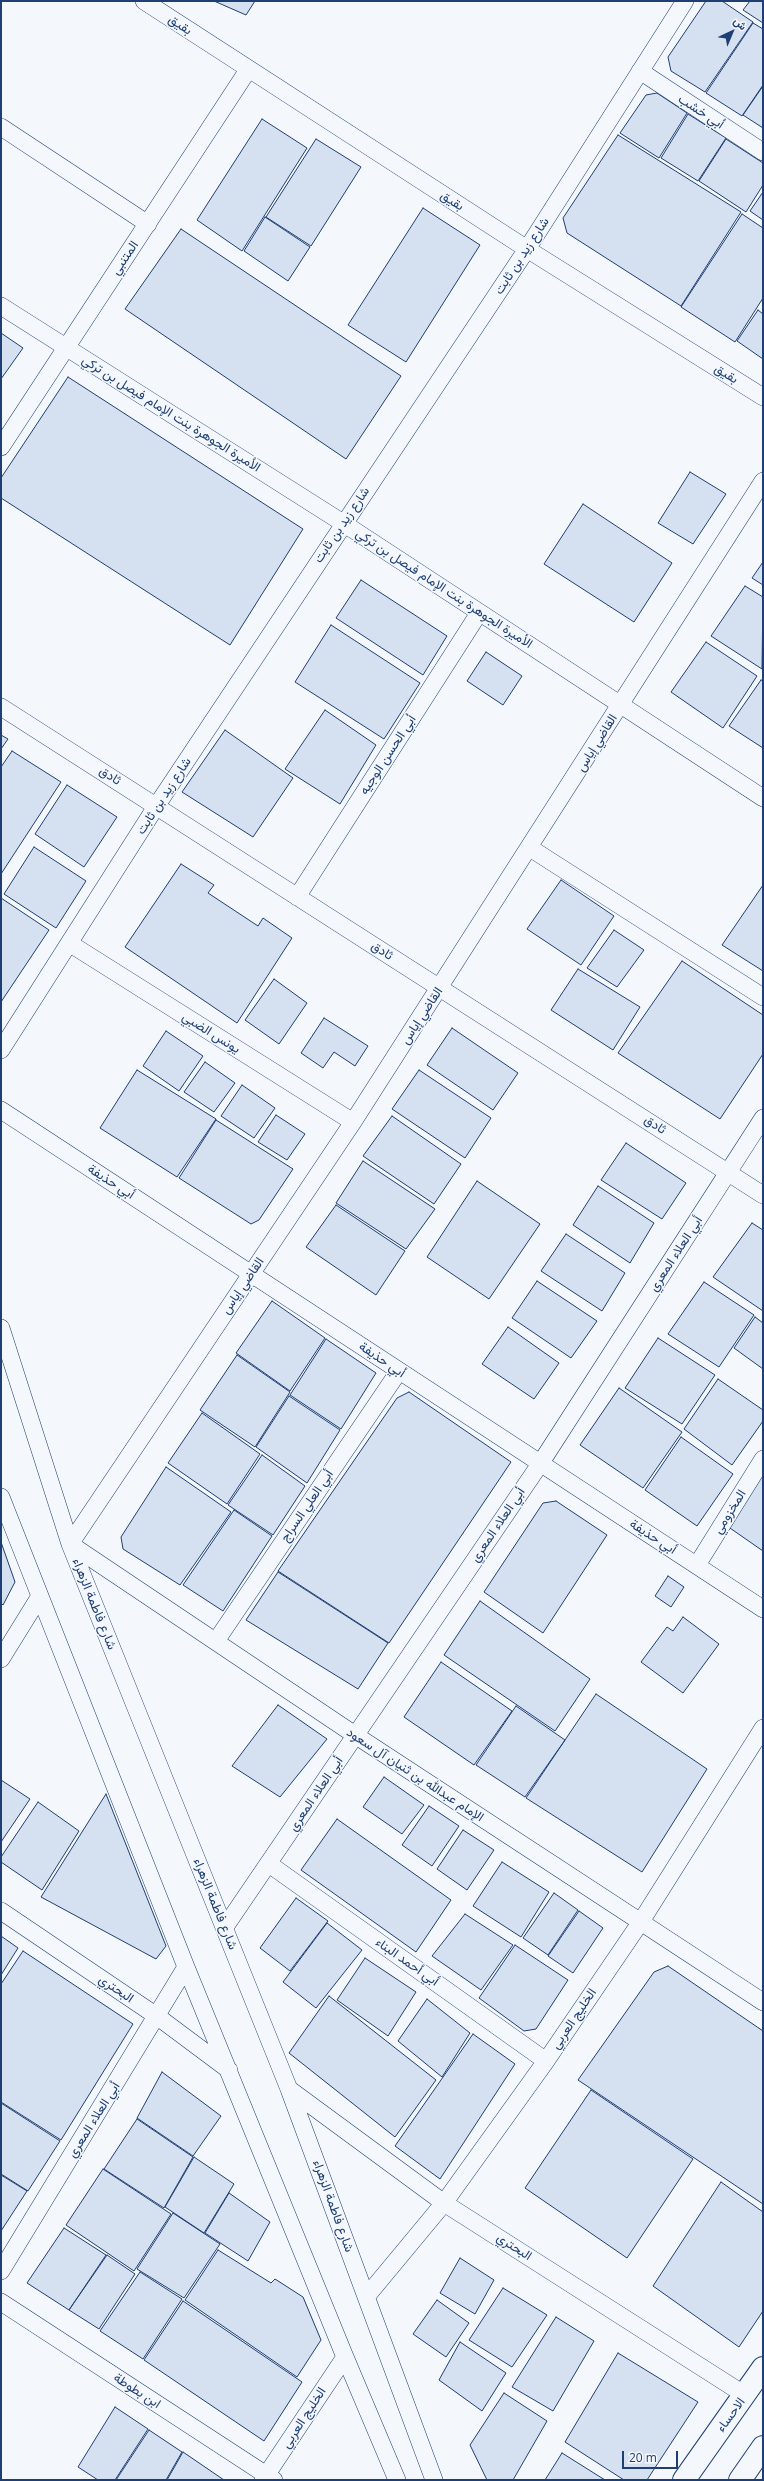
<!DOCTYPE html>
<meta charset="utf-8">
<style>
body{margin:0}
#map{position:relative;width:764px;height:2481px;overflow:hidden;background:#f4f7fb;font-family:"Open Sans",Vazirmatn,sans-serif}
canvas{display:block}
.frame{position:absolute;inset:0;border:2px solid #1d3f73;pointer-events:none}
.north{position:absolute;left:712px;top:12px;width:40px;height:40px;-webkit-text-stroke:3px #f4f7fb;paint-order:stroke;rotate:44deg;font-size:11px;font-weight:700;line-height:16px;text-align:center;color:#1d3f73}
.north::after{content:'';display:block;margin:auto;width:14px;height:18px;background:#1d3f73;clip-path:polygon(50% 0,100% 100%,50% 72%,0 100%)}
.scale{position:absolute;left:622px;top:2451px;width:56px;height:18px;box-sizing:border-box;border:2px solid #1d3f73;border-top:0;padding-left:5px;font-size:12px;line-height:14px;white-space:nowrap;color:#1d3f73;-webkit-text-stroke:3px #f4f7fb;paint-order:stroke}
</style>
<div id="map">
<canvas width="764" height="2481"></canvas>
<div class="frame"></div>
<div class="north">ش</div>
<div class="scale">20 m</div>
</div>
<script>
const c = document.querySelector('canvas').getContext('2d');
c.lineJoin = 'round';
function paint(path, color) { c.fillStyle = color; c.fill(path, 'evenodd'); }
const shape = rows => new Path2D(rows.map(r => 'M' + r).join(''));
function stroke(path, color, width, dash) { c.strokeStyle = color; c.lineWidth = width; c.lineCap = dash ? 'butt' : 'round'; c.setLineDash(dash || []); c.stroke(path); }
function drawText(font, color, halo, rows, align = 'center') {
  c.font = font + ' "Open Sans",Vazirmatn,sans-serif'; c.lineWidth = 3; c.setLineDash([]); c.textBaseline = 'middle'; c.strokeStyle = halo; c.fillStyle = color; for (const [text, x, y, turn = 0] of rows) {
    c.save(); c.translate(x, y); c.rotate((+turn || 0) * Math.PI / 180); c.textAlign = isNaN(turn) ? turn : align; if (halo) c.strokeText(text, 0, 0); c.fillText(text, 0, 0); c.restore();
  }
}
const building = shape([
 [214,1,255,1,246,15,214,1],
 [706,1,722,1,753,22,705,92,671,71,668,57,706,1],
 [750,1,763,1,763,23,743,10,750,1],
 [753,23,763,29,763,85,742,116,706,93,753,23],
 [763,86,763,128,743,115,763,86],
 [657,93,687,113,659,158,620,133,646,95,657,93],
 [688,114,726,138,698,181,661,158,688,114],
 [262,119,307,148,242,251,197,220,262,119],
 [618,135,741,212,681,306,567,233,563,218,618,135],
 [316,139,361,167,311,246,266,217,316,139],
 [726,139,763,163,763,185,746,212,699,181,726,139],
 [763,192,763,220,750,211,763,192],
 [423,208,480,245,406,362,348,325,423,208],
 [742,214,763,228,763,298,735,342,681,307,742,214],
 [265,217,310,247,288,281,244,251,265,217],
 [181,229,401,376,346,459,125,309,181,229],
 [758,310,763,314,763,359,737,341,758,310],
 [1,333,23,348,1,379,1,333],
 [68,377,303,529,230,645,1,498,1,478,68,377],
 [690,472,726,494,693,544,658,523,690,472],
 [583,504,672,563,634,622,544,564,583,504],
 [763,562,763,585,752,578,763,562],
 [361,580,447,636,423,675,336,618,361,580],
 [745,586,763,597,762,669,711,636,745,586],
 [331,625,420,683,384,739,295,682,331,625],
 [706,642,757,676,723,728,671,692,706,642],
 [486,652,522,676,503,705,467,681,486,652],
 [761,680,763,681,763,748,729,726,761,680],
 [325,710,376,745,340,804,285,769,325,710],
 [225,730,293,778,253,837,182,792,225,730],
 [1,735,8,739,1,749,1,735],
 [12,751,61,782,1,874,1,767,12,751],
 [67,785,117,817,84,867,35,834,67,785],
 [34,847,86,881,56,928,4,894,34,847],
 [181,864,214,885,208,893,258,926,263,918,292,938,237,1023,125,947,181,864],
 [561,880,614,916,581,965,527,929,561,880],
 [763,885,763,971,722,945,763,885],
 [1,898,49,930,1,1002,1,898],
 [614,930,644,950,617,987,587,968,614,930],
 [682,961,763,1015,763,1054,720,1119,618,1053,682,961],
 [578,969,640,1007,613,1050,551,1010,578,969],
 [274,979,307,1003,279,1044,245,1020,274,979],
 [324,1018,368,1046,355,1066,334,1052,323,1068,301,1053,324,1018],
 [452,1028,518,1073,493,1110,427,1065,452,1028],
 [166,1031,203,1056,179,1091,143,1066,166,1031],
 [205,1062,235,1083,214,1112,184,1092,205,1062],
 [137,1070,216,1119,177,1177,100,1128,137,1070],
 [419,1070,491,1118,465,1158,392,1109,419,1070],
 [242,1085,275,1108,254,1138,221,1116,242,1085],
 [276,1115,305,1134,287,1160,258,1142,276,1115],
 [392,1116,461,1164,434,1204,363,1156,392,1116],
 [216,1120,293,1169,259,1220,251,1224,179,1178,216,1120],
 [626,1143,686,1183,662,1219,601,1180,626,1143],
 [363,1161,435,1209,406,1249,336,1203,363,1161],
 [477,1181,540,1224,489,1299,427,1257,477,1181],
 [598,1186,654,1223,630,1263,573,1225,598,1186],
 [336,1205,405,1251,376,1295,306,1247,336,1205],
 [752,1223,763,1230,763,1311,713,1277,752,1223],
 [566,1234,625,1273,602,1311,541,1271,566,1234],
 [537,1281,597,1321,571,1358,512,1318,537,1281],
 [704,1282,754,1315,719,1367,668,1334,704,1282],
 [272,1301,325,1338,290,1391,236,1353,272,1301],
 [755,1317,763,1323,763,1369,734,1348,755,1317],
 [508,1327,559,1363,534,1399,482,1364,508,1327],
 [658,1338,715,1375,682,1424,625,1388,658,1338],
 [326,1339,376,1373,341,1429,290,1395,326,1339],
 [237,1355,290,1392,255,1447,200,1410,237,1355],
 [718,1379,763,1410,763,1421,732,1465,684,1429,718,1379],
 [619,1388,682,1432,643,1488,580,1445,619,1388],
 [409,1392,511,1462,389,1643,278,1571,397,1398,409,1392],
 [289,1396,340,1430,307,1483,256,1447,289,1396],
 [202,1413,260,1454,227,1504,168,1463,202,1413],
 [681,1437,733,1474,697,1526,645,1490,681,1437],
 [262,1455,305,1486,273,1535,228,1505,262,1455],
 [166,1467,231,1512,180,1585,123,1549,121,1537,166,1467],
 [763,1474,763,1551,727,1526,763,1474],
 [556,1501,607,1535,543,1633,484,1592,543,1503,556,1501],
 [234,1510,272,1536,223,1611,183,1585,234,1510],
 [1,1542,15,1582,3,1605,1,1603,1,1542],
 [278,1572,388,1643,358,1689,246,1620,278,1572],
 [668,1576,684,1587,671,1607,655,1596,668,1576],
 [480,1601,590,1679,555,1731,444,1655,480,1601],
 [683,1617,719,1644,683,1693,641,1662,667,1627,673,1631,683,1617],
 [441,1662,512,1711,474,1765,404,1717,441,1662],
 [596,1694,707,1769,642,1872,526,1798,596,1694],
 [278,1705,327,1739,280,1797,232,1766,278,1705],
 [516,1706,565,1740,525,1797,476,1765,516,1706],
 [384,1777,424,1805,402,1834,363,1807,384,1777],
 [1,1780,30,1799,1,1842,1,1780],
 [106,1794,166,1946,156,1959,41,1897,106,1794],
 [38,1802,79,1831,42,1890,1,1862,1,1857,38,1802],
 [429,1806,459,1826,432,1866,402,1845,429,1806],
 [337,1819,451,1900,416,1952,301,1870,337,1819],
 [463,1830,494,1850,467,1890,437,1869,463,1830],
 [502,1862,549,1892,521,1937,473,1906,502,1862],
 [554,1893,578,1910,548,1955,523,1938,554,1893],
 [296,1898,328,1921,290,1971,260,1948,296,1898],
 [579,1911,603,1928,573,1973,548,1956,579,1911],
 [465,1914,513,1945,481,1990,432,1956,465,1914],
 [327,1923,362,1950,316,2008,283,1982,327,1923],
 [1,1936,18,1948,1,1975,1,1936],
 [515,1945,568,1980,536,2029,524,2031,479,1998,515,1945],
 [23,1951,133,2024,61,2140,1,2102,1,1984,23,1951],
 [365,1958,416,1992,388,2036,337,2000,365,1958],
 [668,1966,763,2031,763,2204,578,2080,654,1972,668,1966],
 [329,1996,436,2080,395,2137,289,2053,329,1996],
 [427,1999,470,2033,442,2077,398,2041,427,1999],
 [473,2034,515,2064,440,2179,395,2146,473,2034],
 [162,2072,221,2116,193,2156,137,2118,162,2072],
 [591,2090,693,2159,627,2258,525,2188,591,2090],
 [1,2103,60,2141,28,2191,1,2174,1,2103],
 [137,2119,193,2157,164,2208,104,2169,137,2119],
 [194,2157,234,2184,204,2233,165,2207,194,2157],
 [103,2169,171,2214,134,2271,66,2225,103,2169],
 [1,2175,27,2191,1,2231,1,2175],
 [721,2182,763,2212,763,2311,739,2347,653,2286,721,2182],
 [229,2193,270,2222,248,2261,205,2233,229,2193],
 [173,2213,220,2244,184,2298,137,2269,173,2213],
 [64,2228,106,2255,69,2310,27,2283,64,2228],
 [218,2250,271,2283,275,2279,303,2297,321,2340,297,2377,185,2300,218,2250],
 [107,2255,135,2274,99,2329,69,2310,107,2255],
 [460,2258,494,2280,475,2314,440,2293,460,2258],
 [140,2272,182,2299,143,2359,100,2331,140,2272],
 [503,2288,547,2315,512,2367,469,2340,503,2288],
 [437,2300,469,2323,446,2357,413,2334,437,2300],
 [183,2301,302,2382,264,2441,144,2360,183,2301],
 [556,2317,594,2341,553,2411,512,2387,556,2317],
 [460,2342,506,2373,482,2411,439,2380,460,2342],
 [618,2353,698,2402,647,2480,624,2480,565,2442,618,2353],
 [504,2393,547,2421,513,2480,487,2480,470,2445,504,2393],
 [115,2407,148,2429,115,2480,98,2480,78,2467,115,2407],
 [149,2430,182,2452,166,2480,116,2480,149,2430],
 [183,2452,224,2480,167,2480,183,2452],
 [562,2453,605,2480,545,2480,562,2453]
]);
const minor = shape([
 [144,1,527,249,763,397],
 [640,71,763,152],
 [1,127,148,224],
 [1,306,343,523,763,798],
 [1,447,248,70],
 [763,481,353,1122,70,1544,355,1735,763,2002],
 [1,707,763,1195],
 [530,848,763,997],
 [297,897,479,613],
 [69,943,353,1122],
 [1,1050,157,805,527,249,685,1],
 [1,1110,763,1609],
 [1,1328,70,1544,289,2089,434,2480],
 [1,1497,186,1967,345,2357,397,2480],
 [697,1565,763,1459],
 [216,1641,399,1371],
 [1,1659,40,1596],
 [269,1864,546,2061],
 [1,1911,158,2017,229,2070],
 [225,1927,540,1464,763,1118],
 [289,2089,444,2203,745,2395],
 [1,2271,186,1967],
 [366,2297,444,2203,546,2061,640,1923,763,1728],
 [1,2302,274,2480],
 [263,2480,345,2357]
]);
const secondary = shape([
 [684,2480,763,2368],
 [740,2480,763,2447]
]);
const streetNames = [
 ["بقيق",180,25,34],
 ["أبي خشب",701,112,33],
 ["بقيق",452,201,33],
 ["شارع زيد بن ثابت",522,256,-57],
 ["المتنبي",125,258,-56],
 ["بقيق",726,374,32],
 ["الأميرة الجوهرة بنت الإمام فيصل بن تركي",171,414,32],
 ["شارع زيد بن ثابت",342,525,-56],
 ["الأميرة الجوهرة بنت الإمام فيصل بن تركي",444,589,33],
 ["القاضي إياس",597,743,-58],
 ["أبي الحسن الوجيه",388,755,-57],
 ["ثادق",110,776,32],
 ["شارع زيد بن ثابت",164,796,-57],
 ["ثادق",382,951,32],
 ["القاضي إياس",422,1016,-57],
 ["يونس الضبي",211,1033,32],
 ["ثادق",655,1125,33],
 ["أبي حذيفة",111,1182,33],
 ["أبي العلاء المعري",676,1254,-57],
 ["القاضي إياس",243,1286,-56],
 ["أبي حذيفة",382,1360,34],
 ["أبي العلي السراج",307,1506,-56],
 ["المخزومي",730,1512,-58],
 ["أبي العلاء المعري",498,1525,-56],
 ["أبي حذيفة",653,1537,33],
 ["شارع فاطمة الزهراء",94,1604,68],
 ["الإمام عبدالله بن ثنيان آل سعود",415,1775,33],
 ["أبي العلاء المعري",316,1794,-56],
 ["شارع فاطمة الزهراء",215,1904,68],
 ["أبي أحمد البناء",407,1962,35],
 ["البحتري",116,1989,34],
 ["الخليج العربي",574,2019,-56],
 ["أبي العلاء المعري",94,2120,-58],
 ["شارع فاطمة الزهراء",333,2206,70],
 ["البحتري",514,2247,33],
 ["ابن بطوطة",137,2391,33],
 ["الاحساء",731,2415,-54],
 ["الخليج العربي",304,2418,-57]
];
paint(building, '#d5e0f0');
stroke(building, '#1d3f73', 1);
stroke(minor, '#1d3f73', 18);
stroke(secondary, '#1d3f73', 24);
stroke(minor, '#f4f7fb', 17);
stroke(secondary, '#f4f7fb', 22);
drawText('13px', '#1d3f73', '#f4f7fb', streetNames);
</script>
